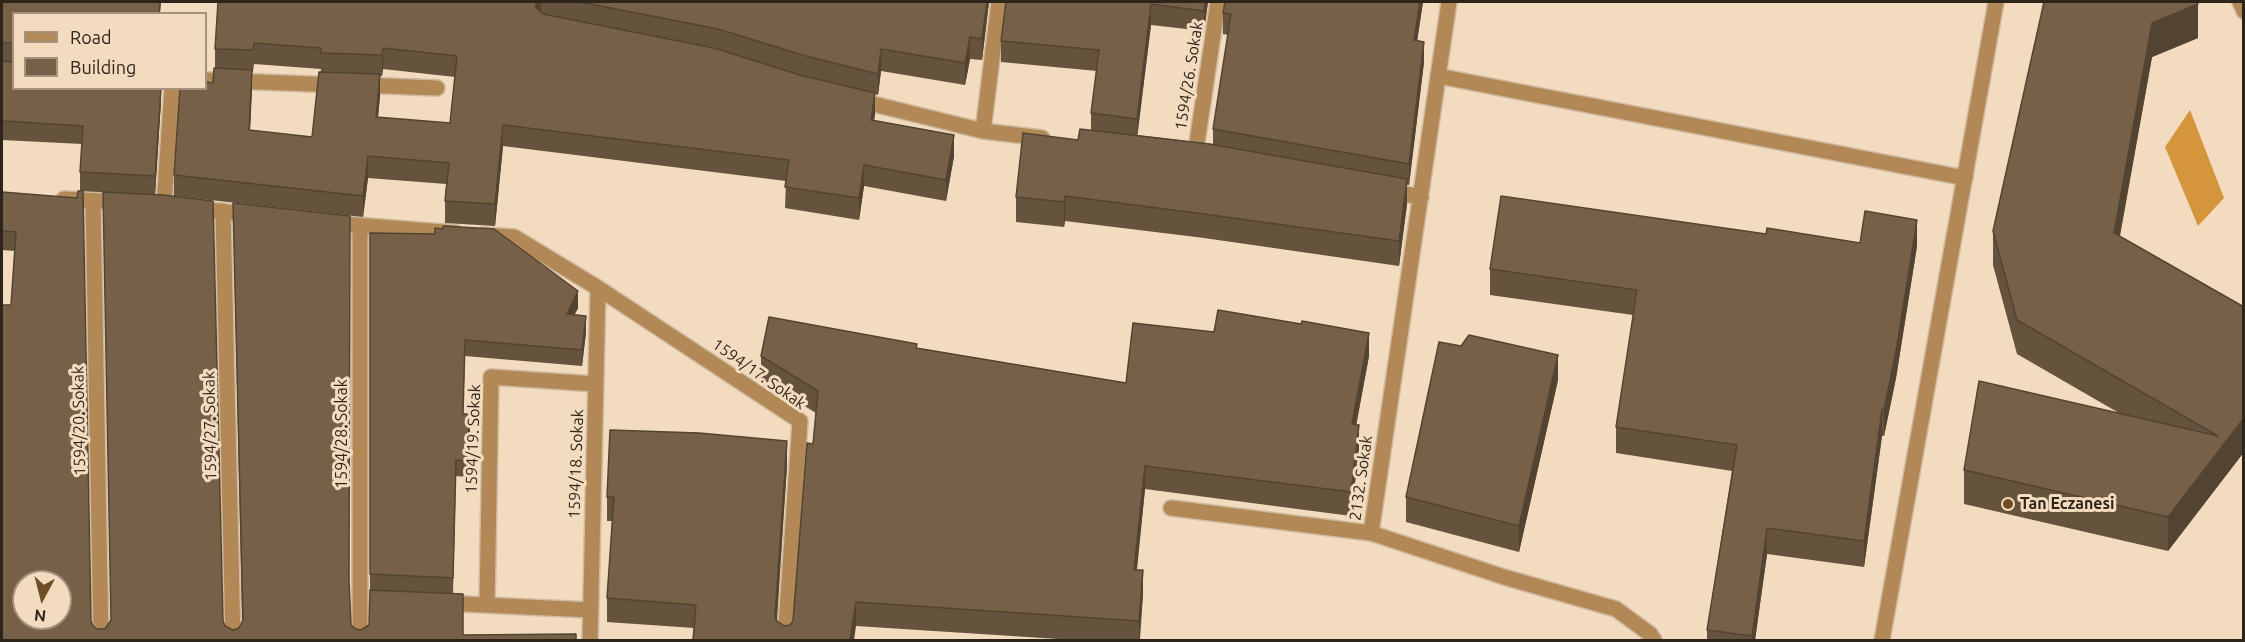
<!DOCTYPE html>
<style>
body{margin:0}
#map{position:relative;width:2245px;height:642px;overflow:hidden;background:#f3dbbf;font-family:Ubuntu,sans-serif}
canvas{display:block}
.frame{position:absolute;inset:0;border:3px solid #2e251a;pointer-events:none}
.legend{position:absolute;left:12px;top:12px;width:195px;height:78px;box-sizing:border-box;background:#f3dbbf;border:2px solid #a4927d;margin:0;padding:8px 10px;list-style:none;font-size:18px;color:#2e251a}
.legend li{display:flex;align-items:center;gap:12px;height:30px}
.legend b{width:30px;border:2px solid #a4927d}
.north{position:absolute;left:12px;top:570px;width:60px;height:60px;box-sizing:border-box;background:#f3dbbf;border:2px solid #a4927d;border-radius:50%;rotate:187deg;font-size:16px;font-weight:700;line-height:24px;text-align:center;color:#2e251a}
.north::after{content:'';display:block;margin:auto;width:21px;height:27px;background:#6f4f25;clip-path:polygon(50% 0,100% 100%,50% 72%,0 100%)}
</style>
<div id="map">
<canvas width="2245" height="642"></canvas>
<div class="frame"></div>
<ul class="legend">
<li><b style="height:8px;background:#b28956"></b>Road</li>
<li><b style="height:16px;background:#766148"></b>Building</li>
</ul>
<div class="north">N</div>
</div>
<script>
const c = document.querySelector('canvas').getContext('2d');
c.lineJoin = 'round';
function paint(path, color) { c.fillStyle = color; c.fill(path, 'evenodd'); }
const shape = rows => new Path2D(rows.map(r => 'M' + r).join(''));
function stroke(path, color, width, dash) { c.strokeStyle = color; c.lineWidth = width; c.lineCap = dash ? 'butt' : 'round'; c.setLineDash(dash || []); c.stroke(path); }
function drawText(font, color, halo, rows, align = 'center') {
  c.font = font + ' Ubuntu,sans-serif'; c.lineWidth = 6; c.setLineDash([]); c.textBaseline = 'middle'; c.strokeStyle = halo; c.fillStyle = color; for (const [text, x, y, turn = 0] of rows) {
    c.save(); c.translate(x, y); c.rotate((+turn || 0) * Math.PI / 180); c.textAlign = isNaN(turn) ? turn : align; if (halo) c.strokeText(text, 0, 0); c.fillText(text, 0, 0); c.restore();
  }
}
const water = shape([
 [2190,110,2224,198,2198,226,2165,147]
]);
const service = shape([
 [2240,2,2244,11],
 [1438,76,1965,178]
]);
const minor = shape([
 [1449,2,1371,533,1504,577,1616,609,1650,634,1654,640],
 [206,80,337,85],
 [361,85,437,88],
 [857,100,983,131,1042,138],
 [983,131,999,2],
 [1195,156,1218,2],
 [1388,191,1421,197],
 [64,199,121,202],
 [93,201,101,640],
 [164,205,172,88],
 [193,208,253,215],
 [223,211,233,640],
 [330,223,456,233],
 [483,235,514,237,598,288,800,421,785,640],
 [1171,508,1371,533],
 [443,603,590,610],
 [487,605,491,377,596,384],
 [360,640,360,227],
 [590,640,598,288],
 [1882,640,1996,2]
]);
const wall = shape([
 [2,2,14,14,14,88,161,101,155,195,80,191,80,172,82,144,2,140],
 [218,2,989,2,982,60,970,59,965,85,881,71,878,95,875,94,874,121,954,156,946,201,864,186,859,220,785,208,786,181,503,146,495,226,445,223,445,201,446,184,368,178,363,217,174,196,174,175,213,83,215,69,215,49],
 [254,64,321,69,312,137,250,130,252,72,253,72],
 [383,69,455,77,450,123,378,117,380,96,380,76,382,76],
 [1006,2,1208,2,1204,31,1151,25,1137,135,1213,144,1213,129,1228,35,1223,34,1223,13,1225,2,1423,2,1417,41,1424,62,1409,185,1407,185,1407,204,1399,266,1204,238,1065,221,1064,227,1016,222,1016,197,1078,140,1091,130,1091,113,1097,71,1001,62,1001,41],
 [2044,2,2198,38,2152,57,2120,236,2244,307,2244,452,2168,551,1964,504,1964,470,2119,413,2017,354,1993,265,1993,231],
 [2,192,77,198,91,621,93,626,97,629,223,621,225,626,233,630,239,628,242,621,233,203,349,581,351,625,356,629,361,630,463,635,2,640,15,251,2,250],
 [370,233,435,234,578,308,574,315,586,332,582,366,465,356,463,414,470,431,466,477,456,476,453,594,370,590],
 [1766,234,1860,243,1917,246,1896,378,1884,436,1882,436,1864,567,1767,554,1755,640,1707,640,1707,630,1732,471,1616,453,1616,427,1633,315,1490,295,1490,269],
 [917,348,1126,383,1369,356,1356,425,1359,449,1351,516,1145,489,1137,570,1143,594,1140,640,1074,640,856,626,694,628,607,622,607,598,612,521,607,521,607,497,787,465,777,621,784,626,790,625,793,621,816,413,761,379,761,356],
 [1558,380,1519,552,1406,522,1406,497]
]);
const shadedWall = shape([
 [160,2,161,2,160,14,159,14],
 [536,2,541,2,541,17,536,24],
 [987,2,989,2,982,60,982,39],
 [1205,2,1208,2,1204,31,1204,11],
 [1420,2,1423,2,1414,61,1414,40],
 [1151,4,1151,25,1137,139,1137,119],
 [2198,4,2198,38,2152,57,2114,267,2114,233,2152,23],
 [970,37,970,59,965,85,965,63],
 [1424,42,1424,62,1409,185,1409,164],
 [383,48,383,69,382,76,382,55],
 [881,49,881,71,878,95,878,74],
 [252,70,252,91,249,152,249,130],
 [380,74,380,96,376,138,376,117],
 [161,88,161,101,155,195,155,176],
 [875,93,875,115,871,142,871,120],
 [503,125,503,146,495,226,495,204],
 [954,135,954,156,946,201,946,180],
 [368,156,368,178,363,217,363,196],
 [864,165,864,186,859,220,859,198],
 [1407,179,1407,204,1399,266,1399,241],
 [1065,196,1065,221,1064,227,1064,202],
 [1917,220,1917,246,1896,378,1884,436,1884,410],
 [578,291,578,308,567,330,567,314],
 [586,316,586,332,582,366,582,350],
 [1369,333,1369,356,1352,448,1352,424],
 [1558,355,1558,380,1519,552,1519,526],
 [1882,410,1882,436,1864,567,1864,541],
 [470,414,470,431,466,477,466,461],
 [2244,418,2244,452,2168,551,2168,517],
 [1359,425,1359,449,1351,516,1351,492],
 [787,441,787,465,775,639,775,616],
 [1145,466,1145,489,1134,593,1134,570],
 [1767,528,1767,554,1755,640,1752,640],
 [1143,570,1143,594,1139,640,1139,621],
 [856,602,856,626,854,640,850,640]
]);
const building = shape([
 [2,2,160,2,159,14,14,14,14,43,2,43,2,2],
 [218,2,536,2,536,8,543,14,714,48,800,75,875,93,871,120,954,135,946,180,864,165,859,198,785,187,789,160,503,125,495,204,445,201,449,163,368,156,363,196,174,175,180,88,206,88,206,82,213,83,214,68,252,70,249,130,312,137,319,72,380,74,376,117,450,123,457,56,383,48,382,55,321,53,321,48,254,43,253,50,215,49,218,2],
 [580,2,987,2,982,39,970,37,965,63,881,49,878,74,806,56,718,29,580,2],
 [1006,2,1205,2,1204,11,1151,4,1137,119,1091,113,1099,50,1001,41,1006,2],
 [1225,2,1420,2,1414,40,1424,42,1409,164,1213,129,1231,14,1223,13,1225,2],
 [2044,2,2197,2,2198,4,2152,23,2114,233,2244,307,2244,418,2168,517,1964,470,1979,381,2218,436,2017,320,1993,231,2044,2],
 [2,61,14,62,14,88,161,88,155,176,80,172,83,126,2,121,2,61],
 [1080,129,1209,144,1407,179,1399,241,1204,214,1065,196,1064,202,1016,197,1023,133,1078,140,1080,129],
 [78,191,83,191,91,621,93,626,97,629,105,629,111,620,103,192,163,195,213,201,223,621,225,626,233,630,239,628,243,620,233,203,350,216,349,580,351,625,356,629,361,630,369,625,370,590,463,594,463,635,576,634,576,640,2,640,2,305,11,305,16,232,2,231,2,192,77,198,78,191],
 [24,582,60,582,60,618,24,618,24,582],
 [1501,196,1766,234,1767,228,1860,243,1865,211,1917,220,1896,351,1884,410,1882,410,1864,541,1767,528,1752,636,1707,630,1737,445,1616,427,1637,290,1490,269,1501,196],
 [443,226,494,229,578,291,567,314,586,316,582,350,465,340,463,414,470,414,466,461,456,460,453,578,370,574,370,233,435,234,435,228,443,229,443,226],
 [1218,310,1301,324,1302,321,1369,333,1352,424,1359,425,1351,492,1145,466,1134,570,1143,570,1139,621,856,602,850,640,693,640,696,605,607,598,614,497,607,497,610,430,699,433,787,441,775,616,777,621,784,626,790,625,793,621,807,443,813,444,818,391,761,356,769,317,917,344,916,348,1126,383,1133,323,1214,332,1218,310],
 [1469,335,1558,355,1519,526,1406,497,1439,342,1461,346,1469,335]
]);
const markers = [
 [2008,504,6,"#6f4f25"]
];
const streetNames = [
 ["1594/26. Sokak",1189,76,-81],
 ["1594/17. Sokak",759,374,35],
 ["1594/20. Sokak",79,421,-91],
 ["1594/27. Sokak",210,426,-91],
 ["1594/28. Sokak",342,434,-90],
 ["1594/19. Sokak",473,439,-88],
 ["1594/18. Sokak",576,464,-88],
 ["2132. Sokak",1361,478,-82]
];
const poiNames = [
 ["Tan Eczanesi",2020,504]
];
paint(water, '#d5953c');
stroke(service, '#d0baa1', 18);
stroke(minor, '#d0baa1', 18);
stroke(service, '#b28956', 15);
stroke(minor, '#b28956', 15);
paint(wall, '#65533e');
paint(shadedWall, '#534432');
paint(building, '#766148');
stroke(building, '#534432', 1.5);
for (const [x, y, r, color] of markers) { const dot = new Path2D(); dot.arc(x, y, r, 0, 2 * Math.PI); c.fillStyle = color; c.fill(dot); stroke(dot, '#f3dbbf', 2); }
drawText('16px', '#2e251a', '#f3dbbf', streetNames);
drawText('bold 16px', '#2e251a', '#f3dbbf', poiNames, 'left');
</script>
